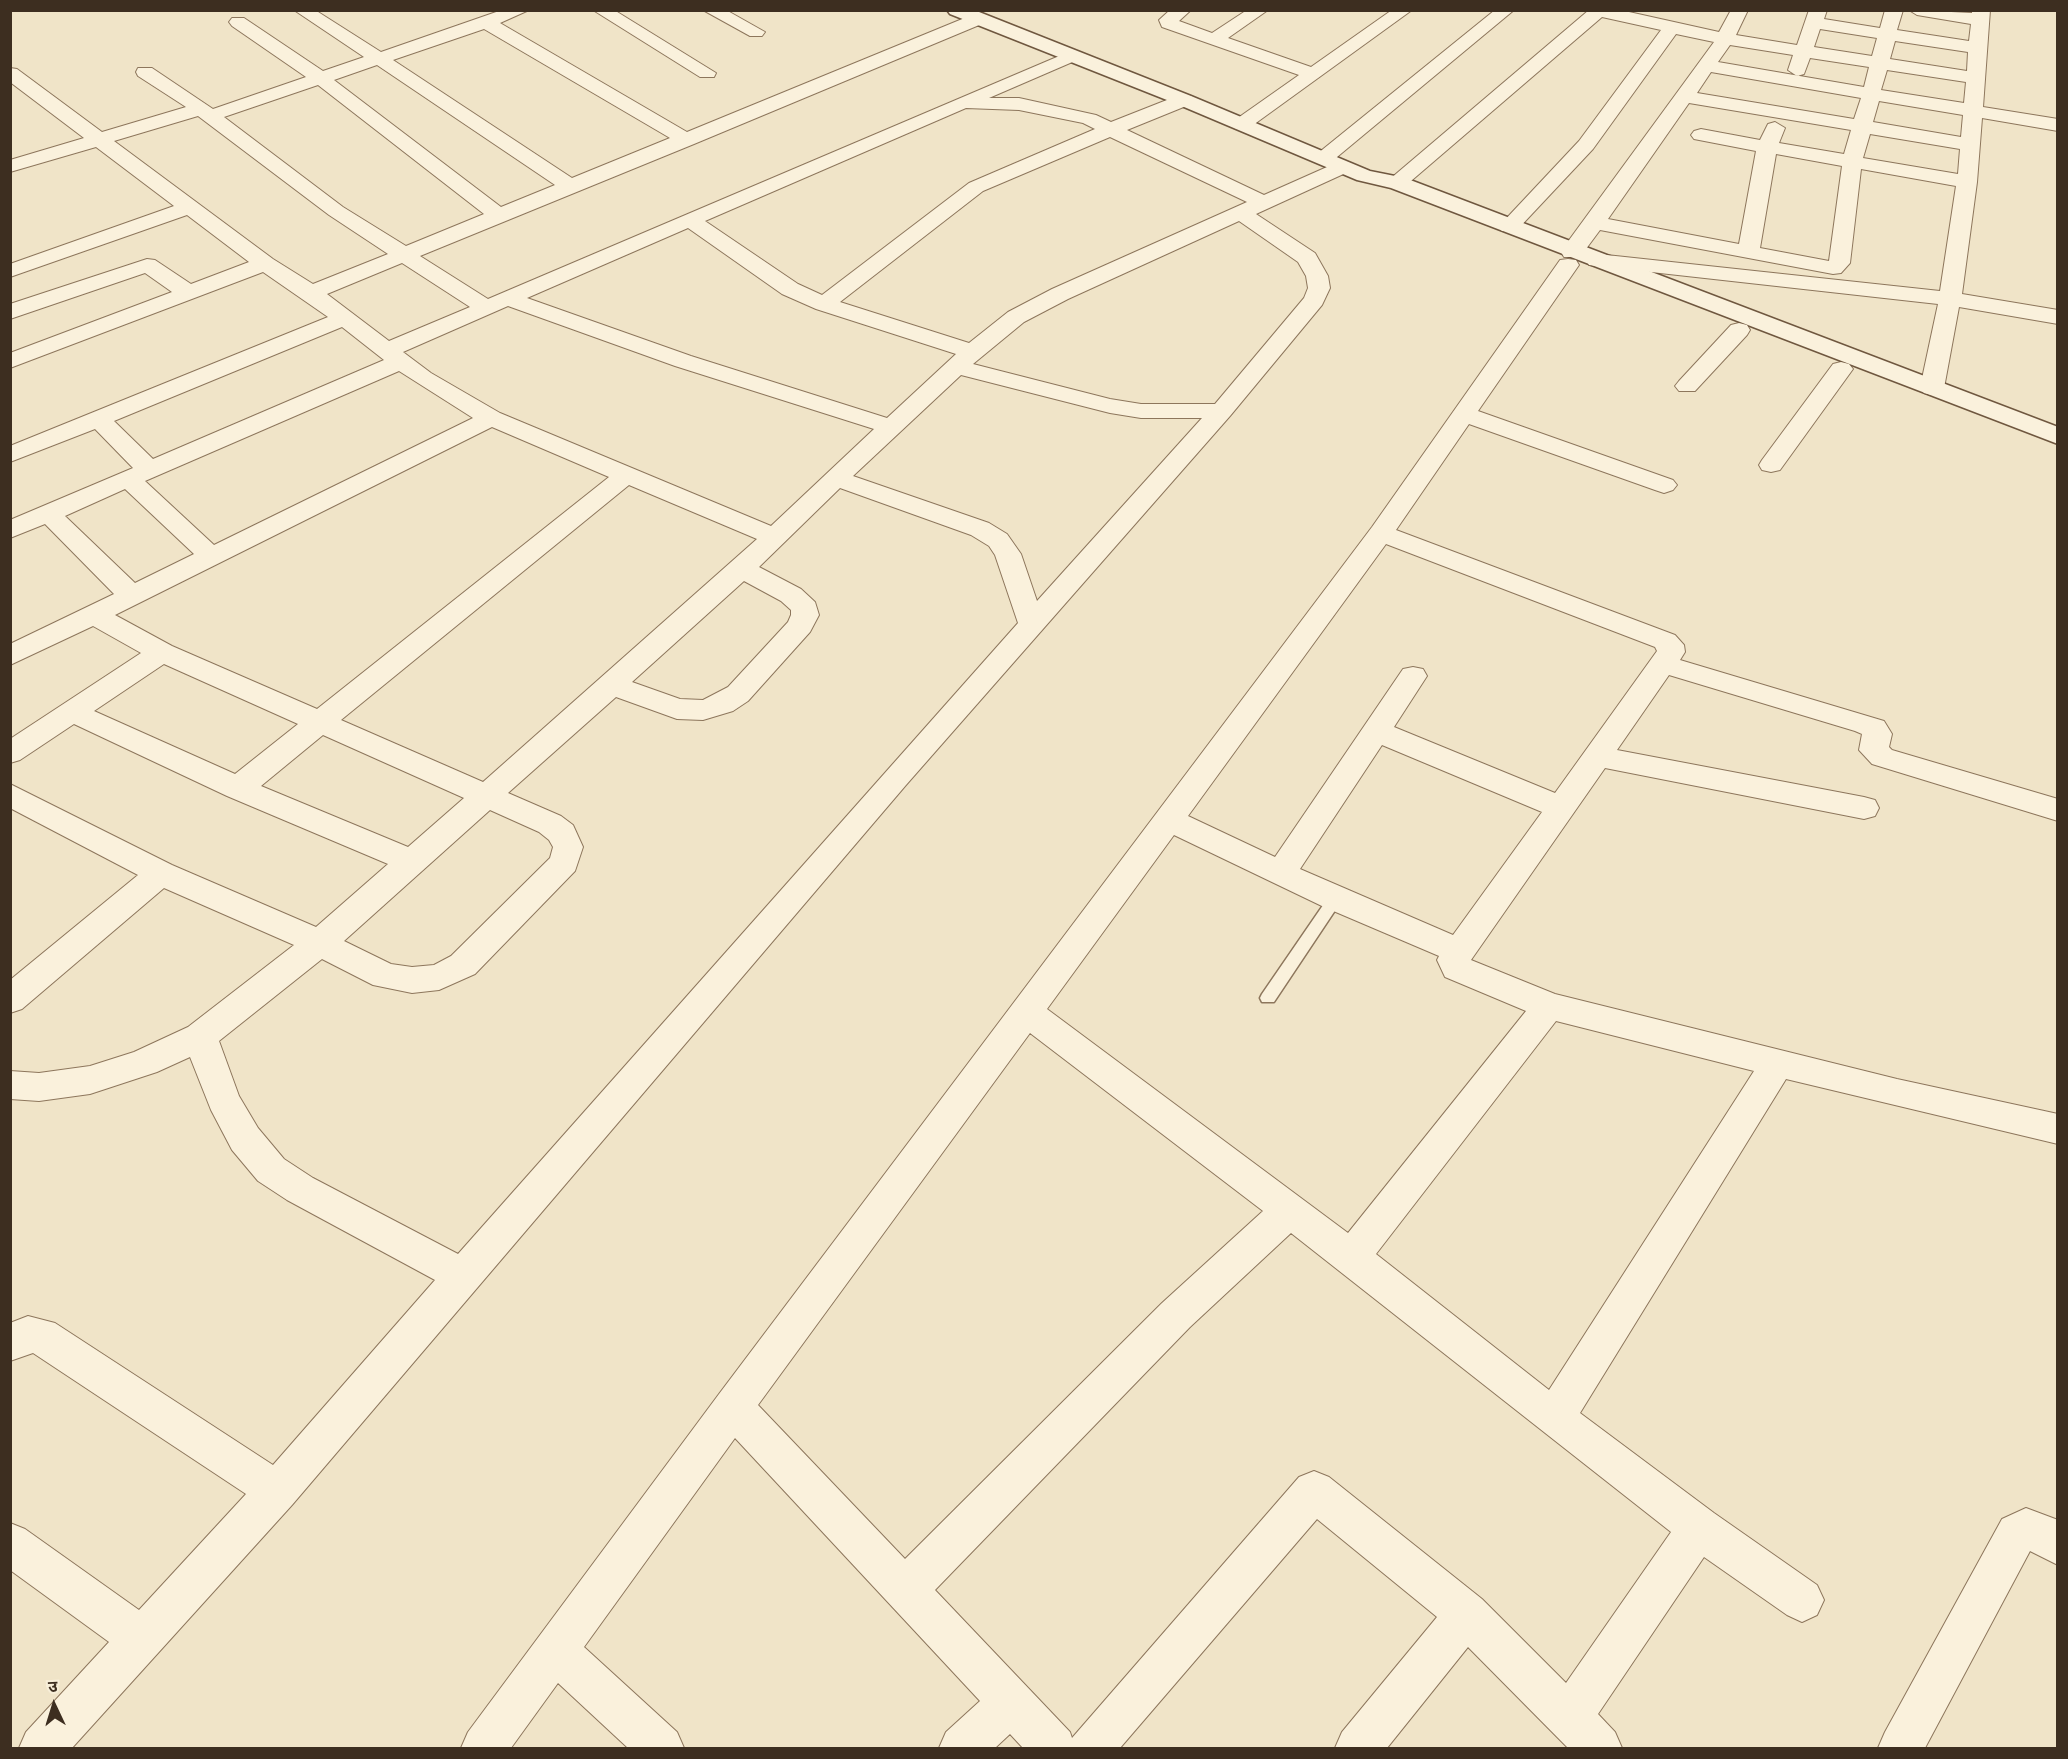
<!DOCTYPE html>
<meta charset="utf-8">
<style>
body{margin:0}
#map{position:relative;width:2068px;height:1759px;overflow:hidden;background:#f0e4c8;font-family:Spectral,"Noto Sans Devanagari",serif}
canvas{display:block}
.frame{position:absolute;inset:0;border:12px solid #3d2e20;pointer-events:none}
.north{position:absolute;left:24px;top:1675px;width:60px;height:60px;-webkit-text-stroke:4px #f7eed8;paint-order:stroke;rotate:356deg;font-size:16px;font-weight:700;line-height:24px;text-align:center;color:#3d2e20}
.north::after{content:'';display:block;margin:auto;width:21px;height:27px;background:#3d2e20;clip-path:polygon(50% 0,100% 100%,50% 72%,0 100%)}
</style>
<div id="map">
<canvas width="2068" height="1759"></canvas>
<div class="frame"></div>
<div class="north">उ</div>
</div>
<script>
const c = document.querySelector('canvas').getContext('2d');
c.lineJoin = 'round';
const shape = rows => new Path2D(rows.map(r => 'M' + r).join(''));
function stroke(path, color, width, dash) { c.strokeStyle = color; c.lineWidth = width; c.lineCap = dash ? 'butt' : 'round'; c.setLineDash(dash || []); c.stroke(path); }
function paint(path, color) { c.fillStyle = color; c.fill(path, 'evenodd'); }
const lane = shape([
 [1335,893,1340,895,1343,899,1340,903,1274,1002,1262,1002,1260,998,1262,994,1330,895,1335,893]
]);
const street = shape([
 [294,10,315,10,381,52,502,10,529,10,500,23,687,132,972,15,978,14,987,19,984,23,694,144,420,256,488,299,1071,51,1080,56,1077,60,989,98,1019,98,1096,115,1111,122,1177,96,1191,96,1193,100,1191,104,1127,130,1264,195,1336,163,1350,163,1353,167,1350,171,1256,214,1315,253,1328,276,1330,288,1322,305,1230,416,906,785,292,1505,72,1748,19,1748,26,1732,109,1642,10,1570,10,1523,25,1529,139,1610,246,1494,33,1353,10,1361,10,1323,28,1316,55,1323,273,1465,435,1280,287,1200,258,1181,232,1150,211,1110,190,1057,157,1072,90,1094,39,1101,10,1099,10,1071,39,1073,90,1066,134,1052,188,1027,294,945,164,888,22,1009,10,1013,10,980,138,875,10,808,10,784,172,865,316,927,388,864,227,796,74,724,20,760,10,763,10,739,141,653,93,626,10,665,10,644,114,594,45,524,10,538,10,520,133,468,95,429,10,462,10,446,328,317,263,272,10,368,10,353,172,292,145,273,10,319,10,304,147,259,155,260,191,284,249,262,187,215,10,277,10,264,174,206,96,147,10,172,10,160,84,138,10,82,10,68,17,69,102,132,186,107,138,76,136,72,138,68,152,68,213,109,306,77,232,26,229,22,232,18,244,18,323,71,364,57,294,10],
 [484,29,670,138,572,178,393,60,484,29],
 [377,65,555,185,501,207,334,80,377,65],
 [318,85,484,214,406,246,343,207,224,117,318,85],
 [966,108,1019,110,1083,123,1095,129,969,183,822,295,798,284,705,221,966,108],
 [198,116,329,215,388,254,313,284,273,259,114,141,198,116],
 [1110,137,1247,202,1052,289,1008,312,969,343,840,302,983,191,1110,137],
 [1239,221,1298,262,1306,276,1308,288,1304,298,1215,404,1141,404,1110,399,973,364,1024,322,1068,299,1239,221],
 [688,228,782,294,816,309,956,354,887,418,691,356,527,298,688,228],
 [402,263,470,307,389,341,327,294,402,263],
 [508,306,675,366,874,429,771,526,500,413,431,373,403,352,508,306],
 [342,327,384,360,153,459,114,421,342,327],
 [399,371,473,418,214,545,145,481,399,371],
 [961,375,1110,413,1141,418,1202,418,1037,601,1021,554,1007,534,989,523,853,476,961,375],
 [492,427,609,477,317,709,172,646,115,615,492,427],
 [629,485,757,539,483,782,341,720,629,485],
 [840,488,971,535,989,546,995,555,1018,623,458,1254,313,1178,284,1159,258,1128,239,1096,219,1041,322,959,373,985,412,993,439,990,475,974,575,871,583,847,573,825,561,816,508,793,616,697,677,719,703,720,733,711,748,701,810,632,819,615,815,602,801,589,759,567,840,488],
 [125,489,194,554,135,583,65,516,125,489],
 [744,581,781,601,791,610,791,615,788,622,728,687,703,700,680,699,632,682,744,581],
 [164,664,298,724,235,774,94,711,164,664],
 [323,735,464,798,408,847,261,786,323,735],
 [490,810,539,832,549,840,553,847,550,858,451,956,434,965,412,967,391,964,344,941,490,810],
 [593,10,614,10,716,73,714,77,700,77,593,10],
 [703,10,726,10,765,32,762,36,750,36,703,10],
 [1170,10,1191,10,1179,21,1212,33,1247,10,1268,10,1228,38,1311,67,1392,10,1412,10,1249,128,1242,130,1235,128,1232,124,1235,120,1299,75,1162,27,1159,20,1170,10],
 [1495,10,1514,10,1331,162,1317,162,1314,158,1317,154,1495,10],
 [1589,10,1620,10,1719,32,1731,10,1748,10,1736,35,1797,45,1809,10,1827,10,1824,19,1880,28,1885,10,1903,10,1897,30,1969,41,1971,24,1917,15,1909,10,1972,13,1972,10,1990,10,1983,107,2058,119,2058,131,1982,118,1977,182,1962,294,2058,310,2058,324,1959,307,1944,388,1940,393,1932,395,1924,393,1920,388,1938,304,1597,266,1589,265,1586,260,1589,255,1597,254,1940,291,1956,186,1861,169,1850,263,1841,273,1833,274,1600,230,1580,257,1564,257,1561,252,1564,247,1714,42,1676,34,1593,149,1516,231,1502,231,1499,227,1502,223,1579,141,1661,30,1602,17,1404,187,1390,187,1387,183,1390,179,1589,10],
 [1820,29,1877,38,1872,56,1814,47,1820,29],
 [1895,41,1968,52,1967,71,1890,59,1895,41],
 [1730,45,1793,55,1788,70,1797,76,1804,74,1810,58,1869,67,1864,87,1718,62,1730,45],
 [1887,70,1966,82,1964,103,1881,90,1887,70],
 [1711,72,1861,98,1854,119,1697,93,1711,72],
 [1879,101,1963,115,1961,137,1873,122,1879,101],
 [1689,103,1851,130,1844,154,1779,143,1785,128,1775,122,1768,124,1760,140,1701,129,1694,131,1691,135,1694,139,1756,151,1739,244,1608,219,1689,103],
 [1870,134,1960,149,1958,174,1863,158,1870,134],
 [1776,154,1842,166,1829,261,1760,248,1776,154],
 [1568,259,1576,260,1579,265,1478,411,1673,480,1677,485,1673,490,1664,493,1655,490,1469,424,1396,530,1675,635,1684,645,1685,652,1680,660,1884,721,1892,734,1889,747,1892,750,2058,799,2058,821,1872,764,1859,750,1862,734,1855,731,1669,675,1617,750,1864,797,1875,800,1879,808,1875,816,1864,819,1605,768,1471,960,1555,994,1897,1079,2058,1114,2058,1144,1786,1079,1580,1413,1714,1513,1817,1585,1824,1600,1817,1615,1802,1622,1787,1615,1704,1557,1598,1714,1615,1732,1622,1748,1568,1748,1468,1647,1387,1748,1335,1748,1342,1732,1437,1617,1317,1519,1120,1748,1023,1748,1010,1734,995,1748,939,1748,946,1732,980,1701,735,1438,584,1647,677,1732,684,1748,628,1748,558,1683,511,1748,461,1748,468,1732,719,1394,1372,527,1560,260,1568,259],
 [1386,544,1655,647,1657,651,1555,793,1394,727,1427,676,1423,669,1413,667,1403,669,1275,857,1188,816,1386,544],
 [1382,745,1542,812,1453,935,1300,869,1382,745],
 [1174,835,1324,907,1439,956,1437,960,1445,977,1526,1011,1348,1233,1047,1009,1174,835],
 [1556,1021,1754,1071,1549,1390,1376,1254,1556,1021],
 [1030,1033,1263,1211,1162,1303,905,1559,758,1405,1030,1033],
 [1291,1233,1671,1532,1566,1683,1482,1599,1329,1477,1314,1471,1299,1477,1072,1738,1070,1732,935,1590,1190,1327,1291,1233],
 [1739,323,1747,325,1750,330,1747,335,1695,391,1679,391,1675,386,1679,381,1731,325,1739,323],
 [1841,362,1849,364,1853,369,1780,470,1771,472,1762,470,1759,465,1762,460,1833,364,1841,362],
 [2026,1508,2058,1520,2058,1565,2030,1551,1925,1748,1878,1748,1885,1732,2002,1519,2026,1508]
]);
const secondary = shape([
 [947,10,974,10,1191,96,1370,171,1405,178,2058,427,2058,444,1391,188,1357,180,1177,104,950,14,947,10]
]);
stroke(lane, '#8d765c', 3);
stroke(street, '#8d765c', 2);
stroke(secondary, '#6f573f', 3);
paint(lane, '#faf1dc');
paint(street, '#faf1dc');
paint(secondary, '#faf1dc');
</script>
